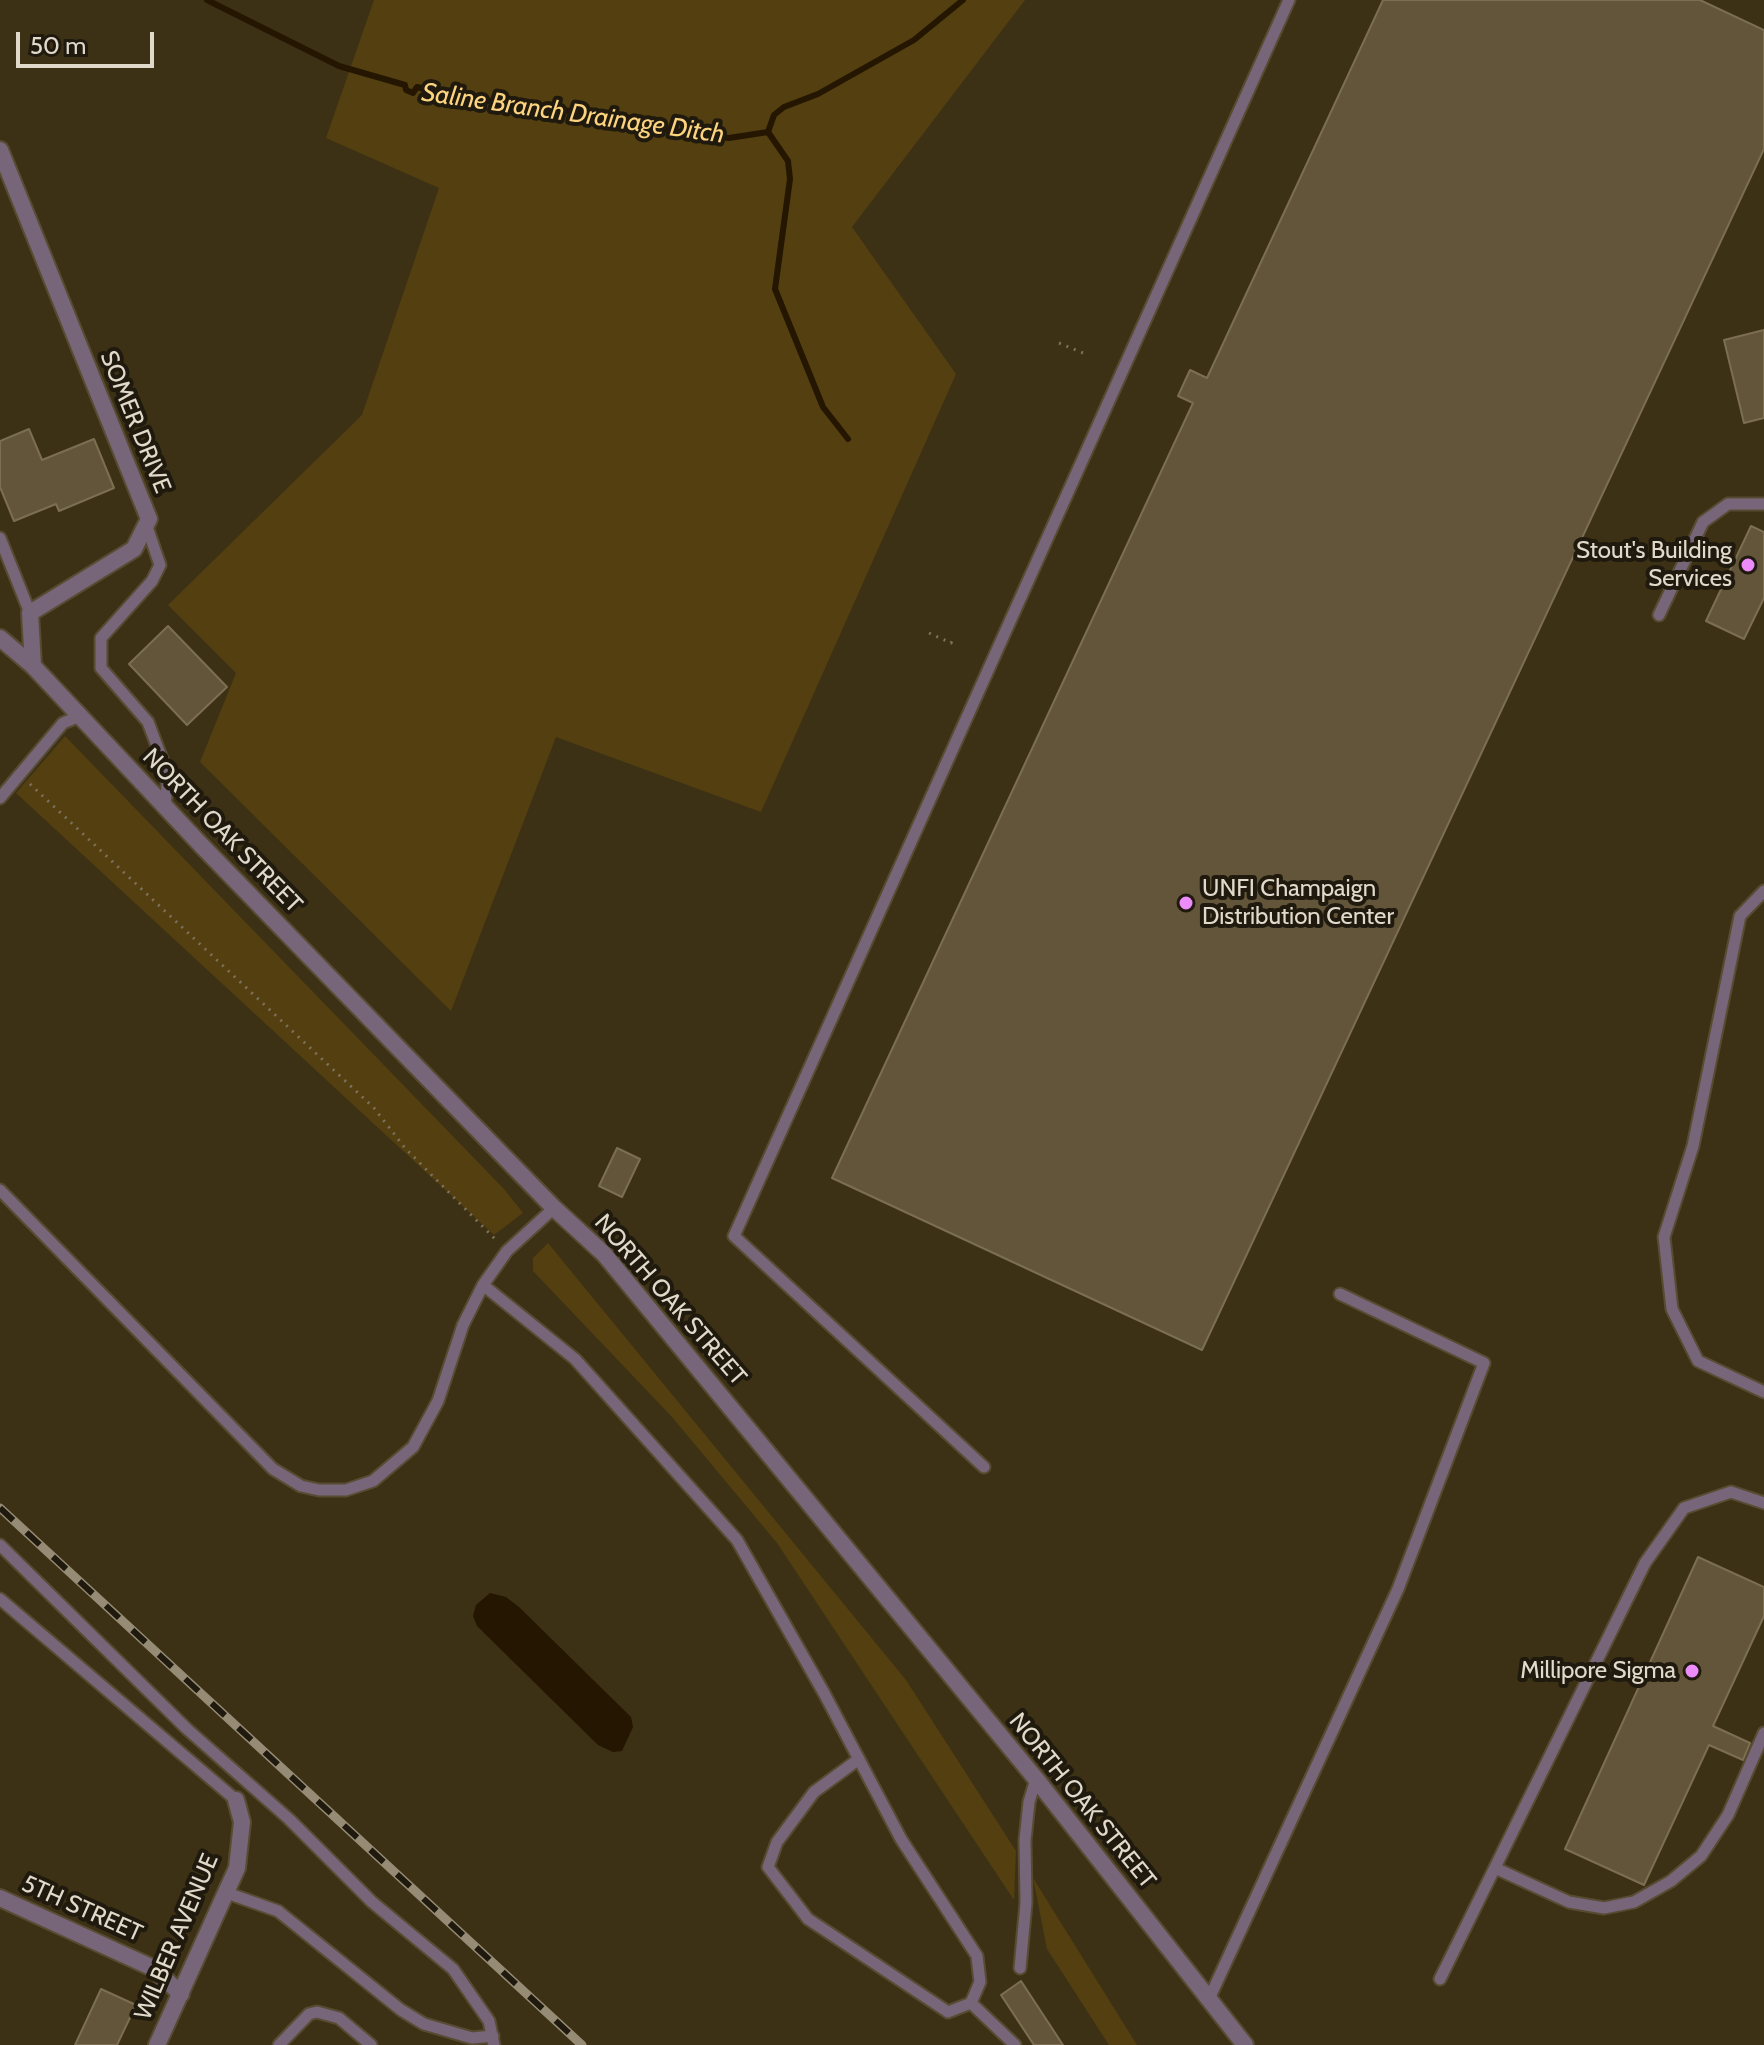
<!DOCTYPE html>
<style>
body{margin:0}
#map{position:relative;width:1764px;height:2045px;overflow:hidden;background:#3d3115;font-family:Cabin,sans-serif}
canvas{display:block}
.scale{position:absolute;left:16px;top:32px;width:138px;height:36px;box-sizing:border-box;border:4px solid #e1d9c9;border-top:0;padding-left:10px;font-size:24px;line-height:28px;white-space:nowrap;color:#e1d9c9;-webkit-text-stroke:6px #1f190e;paint-order:stroke}
</style>
<div id="map">
<canvas width="1764" height="2045"></canvas>
<div class="scale">50 m</div>
</div>
<script>
const c = document.querySelector('canvas').getContext('2d');
c.lineJoin = 'round';
function paint(path, color) { c.fillStyle = color; c.fill(path, 'evenodd'); }
const shape = rows => new Path2D(rows.map(r => 'M' + r).join(''));
function stroke(path, color, width, dash) { c.strokeStyle = color; c.lineWidth = width; c.lineCap = dash ? 'butt' : 'round'; c.setLineDash(dash || []); c.stroke(path); }
function drawText(font, color, halo, rows, align = 'center') {
  c.font = font + ' Cabin,sans-serif'; c.lineWidth = 8; c.setLineDash([]); c.textBaseline = 'middle'; c.strokeStyle = halo; c.fillStyle = color; for (const [text, x, y, turn = 0] of rows) {
    c.save(); c.translate(x, y); c.rotate((+turn || 0) * Math.PI / 180); c.textAlign = isNaN(turn) ? turn : align; if (halo) c.strokeText(text, 0, 0); c.fillText(text, 0, 0); c.restore();
  }
}
const green = shape([
 [374,0,1025,0,852,227,956,374,761,812,556,737,451,1011,200,762,236,673,168,605,362,415,439,188,326,138],
 [65,736,504,1189,523,1213,494,1235,16,793],
 [548,1243,906,1680,1016,1851,1014,1900,777,1543,672,1417,533,1271,533,1258],
 [1033,1878,1137,2045,1109,2045,1047,1949]
]);
const water = shape([
 [490,1593,506,1597,519,1607,631,1717,633,1727,622,1751,613,1752,598,1745,477,1626,473,1616,476,1605]
]);
const stream = shape([
 [207,0,339,66,405,85,406,90,413,93,417,87,458,97,602,115,688,134,729,138,768,132,774,115,784,107,818,94,914,40,963,0],
 [768,132,788,161,790,179,775,289,823,407,848,439]
]);
const building = shape([
 [1383,0,1700,0,1764,30,1764,149,1202,1350,832,1178,1193,403,1178,396,1190,370,1207,378,1383,0],
 [1764,330,1764,418,1744,423,1724,340,1764,330],
 [29,429,42,460,94,439,114,488,59,511,56,504,14,521,0,487,0,441,29,429],
 [1751,526,1764,532,1764,598,1744,639,1706,621,1751,526],
 [168,626,227,687,187,725,129,664,168,626],
 [617,1148,640,1159,622,1197,599,1186,617,1148],
 [1698,1557,1764,1587,1764,1616,1713,1726,1750,1743,1743,1760,1709,1745,1644,1885,1565,1849,1698,1557],
 [1021,1981,1063,2045,1034,2045,1001,1995,1021,1981],
 [101,1989,136,2005,117,2045,75,2045,101,1989]
]);
const path = shape([
 [1059,343,1083,353],
 [929,633,951,643,954,637],
 [30,784,374,1108,405,1148,496,1240]
]);
const lane = shape([
 [146,524,160,565,152,581,101,638,101,668,148,722,168,775,165,807],
 [0,538,30,613],
 [1659,615,1703,522,1728,504,1764,504],
 [0,798,63,723,80,716],
 [1764,891,1740,916,1693,1146,1664,1237,1672,1309,1698,1361,1764,1392],
 [0,1190,273,1469,301,1486,319,1490,346,1490,373,1481,413,1447,438,1401,463,1325,483,1285,507,1251,554,1208],
 [483,1285,575,1359,737,1540,824,1693,901,1839,977,1956,980,1982,971,2003,948,2012,808,1919,768,1867,777,1842,814,1792,859,1759],
 [984,1467,734,1236,1289,0],
 [0,1545,187,1729,289,1819,372,1902,453,1969,489,2021,494,2045],
 [0,1599,236,1800],
 [1495,1868,1569,1902,1604,1908,1634,1902,1671,1881,1701,1856,1728,1815,1764,1733],
 [227,1893,278,1911,401,2010,424,2024,472,2038,493,2036],
 [1020,1968,1026,1903,1025,1840,1029,1802,1036,1779],
 [1440,1979,1645,1563,1684,1508,1731,1492,1764,1503],
 [1209,1999,1398,1589,1484,1363,1340,1294],
 [971,2003,1015,2045],
 [279,2045,309,2014,317,2012,339,2018,371,2045]
]);
const street = shape([
 [0,150,149,519,134,549,30,613,33,666],
 [0,638,33,666,202,846,554,1208,604,1254,1036,1779,1245,2045],
 [0,1898,153,1968,181,1994],
 [157,2045,237,1868,242,1822,236,1800]
]);
const rail = shape([
 [0,1508,582,2045]
]);
const markers = [
 [1748,565,8,"#ec8cfa"],
 [1186,903,8,"#ec8cfa"],
 [1692,1671,8,"#ec8cfa"]
];
const streetNames = [
 ["SOMER DRIVE",135,422,68],
 ["NORTH OAK STREET",222,831,46],
 ["NORTH OAK STREET",670,1300,49],
 ["NORTH OAK STREET",1082,1801,51],
 ["5TH STREET",82,1909,24],
 ["WILBER AVENUE",177,1937,-67]
];
const poiNames = [
 ["Stout's Building",1732,551],
 ["Services",1732,579],
 ["UNFI Champaign",1202,889,"left"],
 ["Distribution Center",1202,917,"left"],
 ["Millipore Sigma",1676,1671]
];
const waterNames = [
 ["Saline Branch Drainage Ditch",573,114,8]
];
paint(green, '#533f10');
paint(water, '#241600');
stroke(stream, '#241600', 6);
paint(building, '#635539');
stroke(building, '#7c6e51', 2);
stroke(lane, '#574c32', 15);
stroke(street, '#574c32', 20);
stroke(path, '#7c715a', 3, [2, 6]);
stroke(lane, '#776579', 11);
stroke(street, '#776579', 16);
stroke(rail, '#968c76', 9);
stroke(rail, '#1f190e', 6, [18]);
for (const [x, y, r, color] of markers) { const dot = new Path2D(); dot.arc(x, y, r, 0, 2 * Math.PI); c.fillStyle = color; c.fill(dot); stroke(dot, '#1f190e', 3); }
drawText('24px', '#e1d9c9', '#1f190e', streetNames);
drawText('24px', '#e1d9c9', '#1f190e', poiNames, 'right');
drawText('italic 26px', '#fcd37e', '#1f190e', waterNames);
</script>
